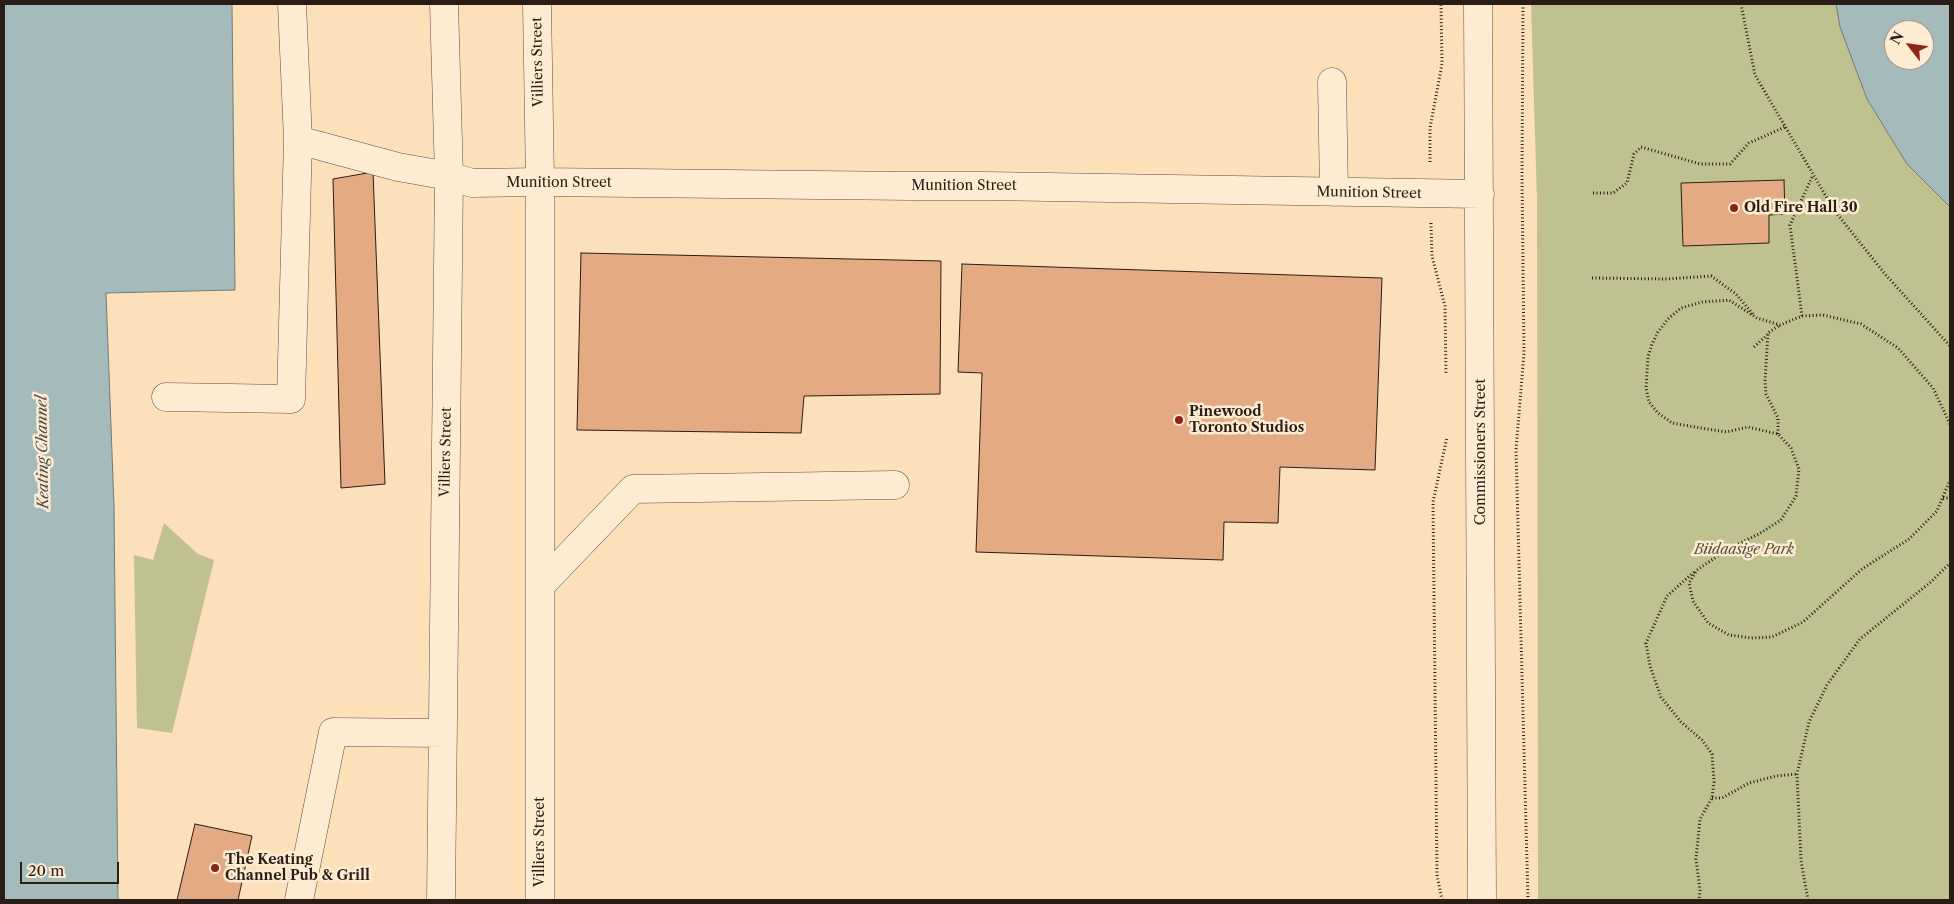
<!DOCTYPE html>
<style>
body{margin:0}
#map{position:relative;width:1954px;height:904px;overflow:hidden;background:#fce0b9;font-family:"Libre Caslon Text",serif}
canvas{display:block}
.frame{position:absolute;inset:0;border:5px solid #2a1d17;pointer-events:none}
.north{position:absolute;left:1884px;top:20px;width:50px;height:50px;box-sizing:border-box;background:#fdebd2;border:1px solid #a99987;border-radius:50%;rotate:300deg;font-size:14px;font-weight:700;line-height:20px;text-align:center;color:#2a1d17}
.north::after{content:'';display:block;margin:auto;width:18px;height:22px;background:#8f2418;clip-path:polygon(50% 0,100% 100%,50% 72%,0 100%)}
.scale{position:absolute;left:20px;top:862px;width:99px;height:22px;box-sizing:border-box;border:2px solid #2a1d17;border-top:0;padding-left:6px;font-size:15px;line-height:18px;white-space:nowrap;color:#2a1d17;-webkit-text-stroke:4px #fdebd2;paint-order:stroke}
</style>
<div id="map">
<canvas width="1954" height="904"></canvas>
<div class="frame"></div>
<div class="north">N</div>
<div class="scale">20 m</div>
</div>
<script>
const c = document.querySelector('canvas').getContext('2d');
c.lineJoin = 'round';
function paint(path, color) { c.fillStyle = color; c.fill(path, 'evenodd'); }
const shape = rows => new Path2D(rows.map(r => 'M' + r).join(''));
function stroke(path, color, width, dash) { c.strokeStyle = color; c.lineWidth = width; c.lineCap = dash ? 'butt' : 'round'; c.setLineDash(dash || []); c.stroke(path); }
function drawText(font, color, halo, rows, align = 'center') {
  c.font = font + ' "Libre Caslon Text",serif'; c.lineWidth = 5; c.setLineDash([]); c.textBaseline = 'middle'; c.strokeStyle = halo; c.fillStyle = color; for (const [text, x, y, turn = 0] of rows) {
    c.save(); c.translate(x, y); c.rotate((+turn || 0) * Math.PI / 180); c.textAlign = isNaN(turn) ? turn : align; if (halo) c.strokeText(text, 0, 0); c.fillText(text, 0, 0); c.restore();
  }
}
const green = shape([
 [1531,4,1950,4,1950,900,1538,900,1537,200],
 [1894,30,1924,30,1924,60,1894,60],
 [164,523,198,554,214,560,172,733,137,728,134,555,153,560]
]);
const water = shape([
 [4,4,232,4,235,290,106,293,114,506,118,900,4,900,4,4],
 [1836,4,1950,4,1950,207,1907,164,1867,99,1840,27,1836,4],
 [1894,30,1924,30,1924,60,1894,60,1894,30]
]);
const building = shape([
 [373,172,385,484,341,488,333,179,373,172],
 [1784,180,1785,214,1769,215,1769,243,1683,246,1681,183,1784,180],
 [581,253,941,261,940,394,804,396,801,433,577,430,581,253],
 [962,264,1382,278,1375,470,1280,467,1278,523,1224,522,1223,560,976,552,982,373,958,372,962,264],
 [195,824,252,836,238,900,177,900,195,824]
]);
const path = shape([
 [1523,4,1522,177,1524,353,1516,450,1528,900],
 [1741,4,1755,75,1834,210,1885,274,1950,346],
 [1430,162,1430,128,1442,64,1441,4],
 [1593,193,1613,193,1627,183,1634,154,1641,147,1700,164,1730,164,1749,143,1785,127],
 [1431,223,1432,256,1445,306,1446,375],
 [1592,278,1667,279,1711,276,1736,294,1753,314],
 [1802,316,1790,225,1813,175],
 [1754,347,1768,334],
 [1950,424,1933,388,1898,348,1861,324,1823,315,1802,316,1780,325,1757,318,1729,300,1702,302,1681,308,1668,319,1658,332,1652,344,1648,357,1646,388,1649,402,1658,413,1672,423,1695,427,1726,432,1748,427,1778,434,1791,448,1799,469,1796,496,1781,520,1759,534,1728,549,1697,570,1689,583,1693,601,1708,623,1729,635,1751,638,1772,637,1803,622,1862,569,1909,539,1937,511,1950,480],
 [1778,434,1778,418,1766,394,1765,381,1768,333,1780,325],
 [1943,498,1950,498],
 [1694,572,1667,596,1646,643,1650,666,1661,697,1681,722,1702,740,1712,754,1714,782,1712,798,1700,819,1696,859,1700,890,1699,900],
 [1712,798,1722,798,1749,783,1776,776,1797,774],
 [1442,900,1437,875,1433,502,1447,437],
 [1808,900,1801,861,1797,774,1809,722,1827,685,1860,639,1932,581,1950,563]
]);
const minor = shape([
 [292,4,298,140],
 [537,4,540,182,540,900],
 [1478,4,1482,900],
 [1332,82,1334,192],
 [166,397,291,399,298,140,398,167,449,176,472,183,540,182,911,186,986,186,1480,194],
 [540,586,633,489,895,485],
 [299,900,333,732,443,733],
 [441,900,449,176,444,4]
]);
const markers = [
 [1734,208,5,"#8f2418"],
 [1179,420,5,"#8f2418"],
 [215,868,5,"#8f2418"]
];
const streetNames = [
 ["Villiers Street",538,62,-91],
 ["Munition Street",559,183],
 ["Munition Street",964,186],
 ["Munition Street",1369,193,1],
 ["Villiers Street",446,452,-89],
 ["Commissioners Street",1481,452,-90],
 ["Villiers Street",540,842,-90]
];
const poiNames = [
 ["Old Fire Hall 30",1744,208],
 ["Pinewood",1189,412],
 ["Toronto Studios",1189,428],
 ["The Keating",225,860],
 ["Channel Pub & Grill",225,876]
];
const parkNames = [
 ["Biidaasige Park",1744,550]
];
const waterNames = [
 ["Keating Channel",43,452,-91]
];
paint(green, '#bfc28f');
paint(water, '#a4babb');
stroke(water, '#737b79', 1);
paint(building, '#e3aa83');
stroke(building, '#2a1d17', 1);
stroke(minor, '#5e4e40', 29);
stroke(path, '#2a1d17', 3, [1, 2.5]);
stroke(minor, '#fdebd2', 28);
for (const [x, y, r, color] of markers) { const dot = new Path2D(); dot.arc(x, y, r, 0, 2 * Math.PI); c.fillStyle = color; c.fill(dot); stroke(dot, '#fdebd2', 2); }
drawText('14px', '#2a1d17', '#fdebd2', streetNames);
drawText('bold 14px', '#2a1d17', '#fdebd2', poiNames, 'left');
drawText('italic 14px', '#574f3b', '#fdebd2', parkNames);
drawText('italic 15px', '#4f4c48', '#fdebd2', waterNames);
</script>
